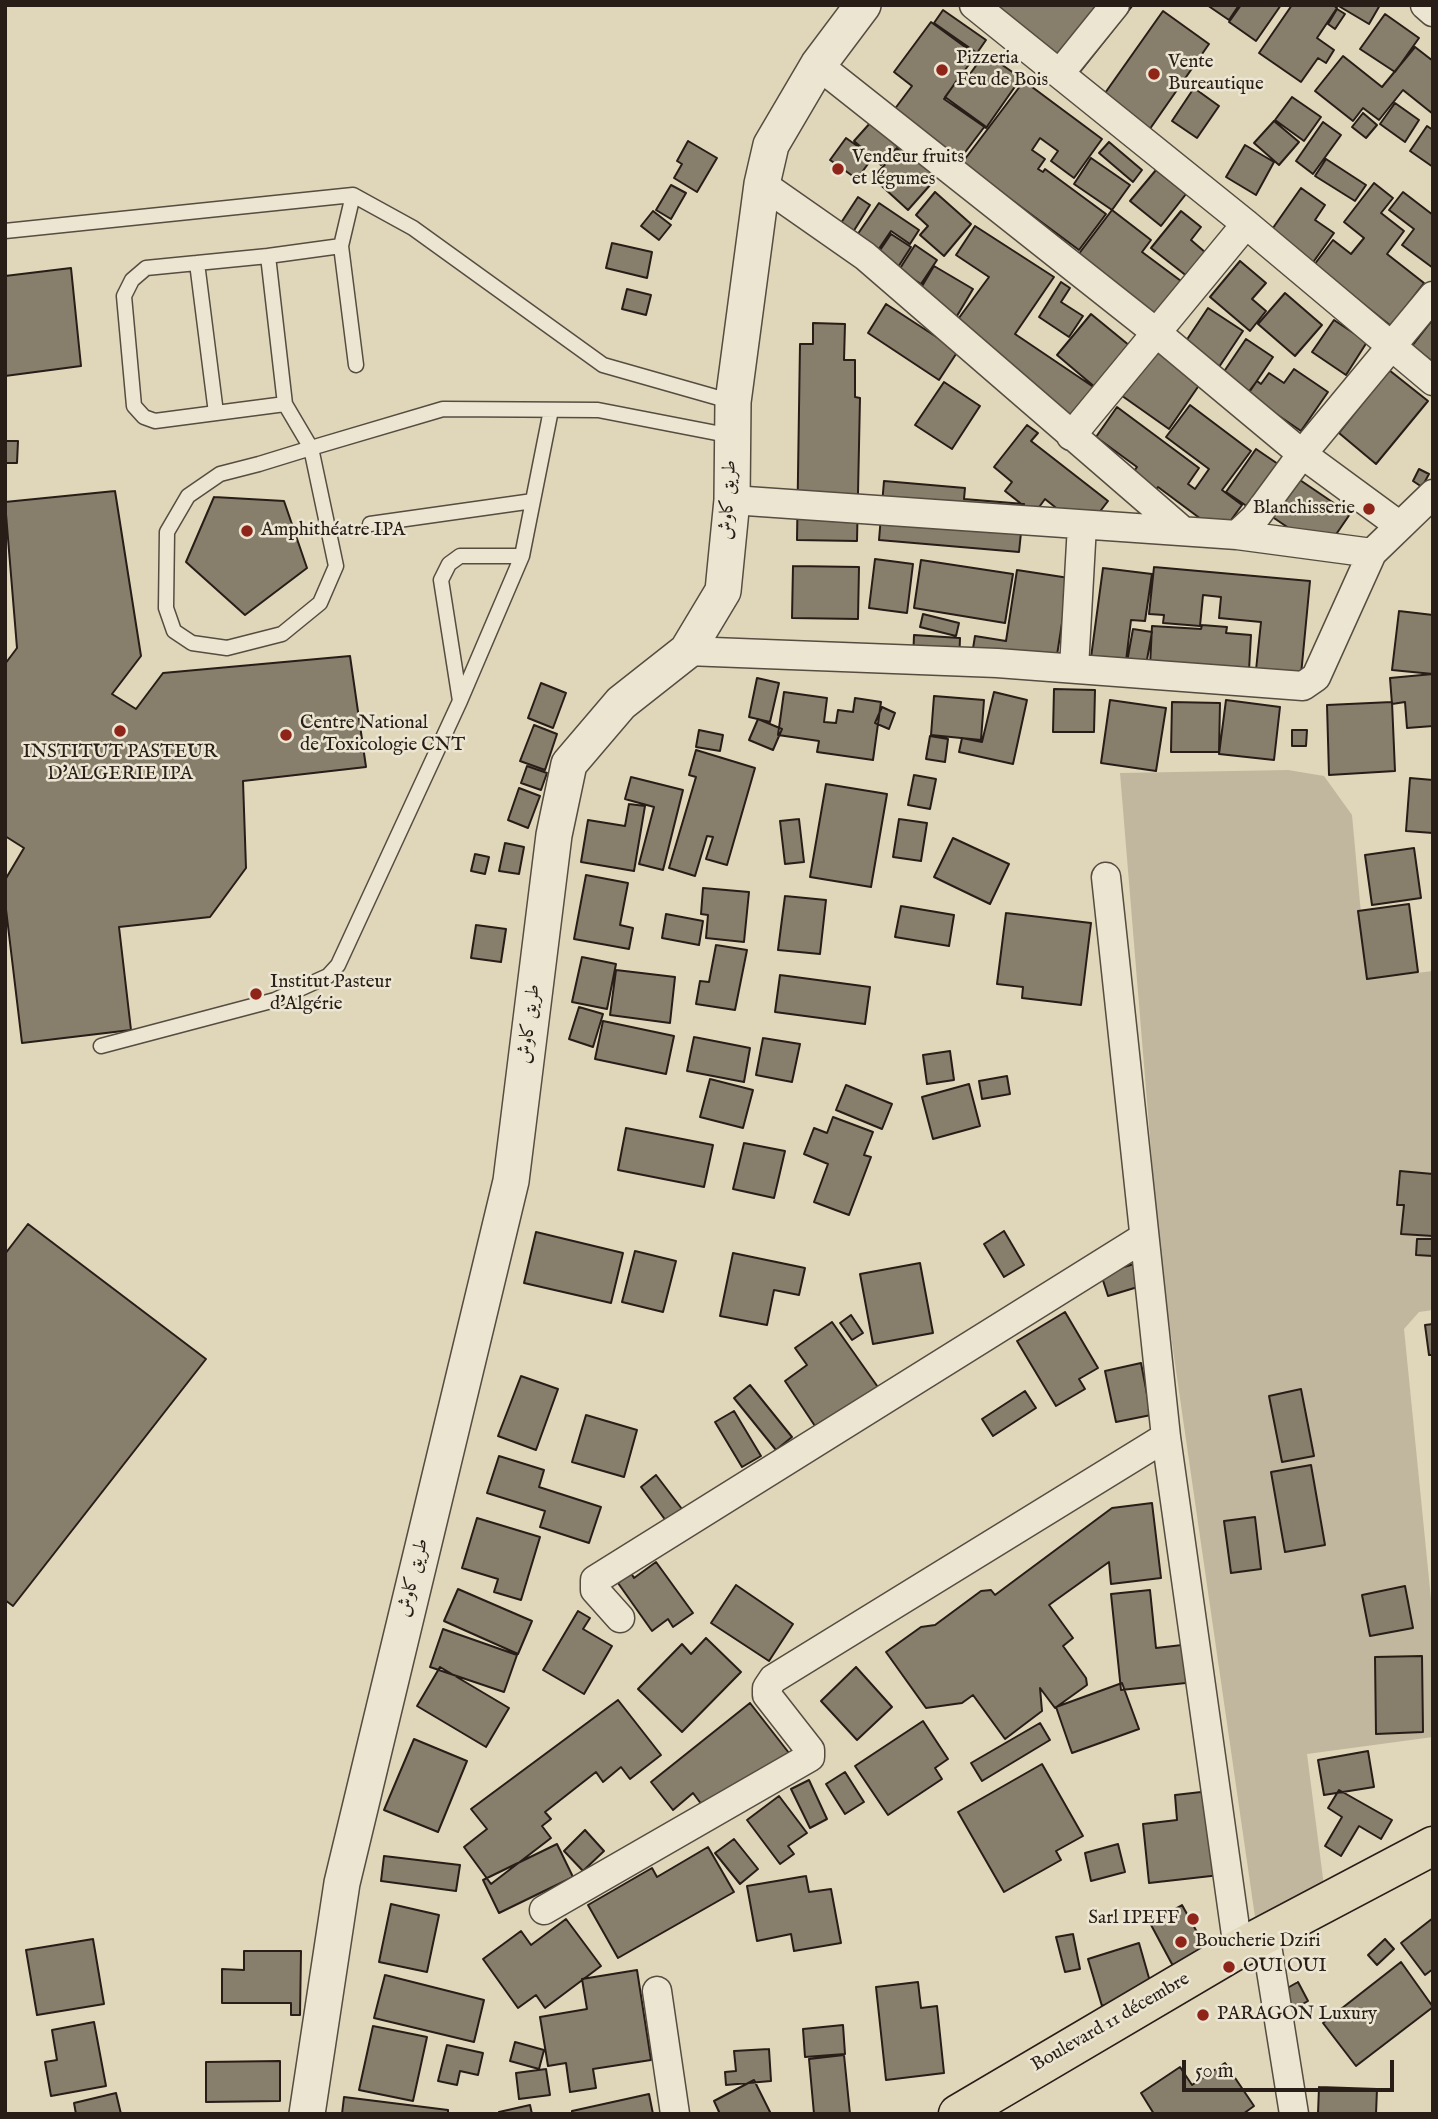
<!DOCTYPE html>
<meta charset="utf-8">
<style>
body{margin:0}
#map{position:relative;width:1438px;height:2119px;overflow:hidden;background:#e0d7ba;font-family:"IM FELL English",serif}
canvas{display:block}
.frame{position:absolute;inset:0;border:7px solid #281d17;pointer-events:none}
.scale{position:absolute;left:1182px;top:2060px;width:212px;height:32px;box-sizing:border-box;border:4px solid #281d17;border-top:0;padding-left:9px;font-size:21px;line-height:24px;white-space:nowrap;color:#281d17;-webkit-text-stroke:5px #ebe5d2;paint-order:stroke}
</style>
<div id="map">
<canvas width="1438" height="2119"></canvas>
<div class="frame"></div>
<div class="scale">50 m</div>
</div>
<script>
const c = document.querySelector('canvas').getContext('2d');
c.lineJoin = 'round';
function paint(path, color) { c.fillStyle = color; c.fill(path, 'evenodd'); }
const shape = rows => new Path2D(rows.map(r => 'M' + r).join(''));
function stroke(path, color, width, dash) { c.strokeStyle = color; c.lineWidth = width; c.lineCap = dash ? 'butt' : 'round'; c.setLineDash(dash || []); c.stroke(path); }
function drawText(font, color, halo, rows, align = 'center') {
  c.font = font + ' "IM FELL English",Amiri,serif'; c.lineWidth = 5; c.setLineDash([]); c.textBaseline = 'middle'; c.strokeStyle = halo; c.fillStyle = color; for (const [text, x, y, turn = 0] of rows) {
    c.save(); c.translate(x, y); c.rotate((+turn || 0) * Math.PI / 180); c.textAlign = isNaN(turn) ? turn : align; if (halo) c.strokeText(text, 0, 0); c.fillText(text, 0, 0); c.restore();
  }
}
const green = shape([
 [1288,770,1324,776,1352,815,1367,979,1433,971,1433,1310,1419,1312,1404,1329,1433,1619,1433,1737,1307,1754,1324,1886,1255,1917,1160,1260,1120,773]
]);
const building = shape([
 [999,5,1133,5,1076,77,994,12,999,5],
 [1207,5,1239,5,1229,20,1207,5],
 [1241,5,1281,5,1256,41,1229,22,1241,5],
 [1292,5,1333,5,1337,8,1317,38,1334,50,1326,63,1318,58,1301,82,1259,53,1292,5],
 [1337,5,1380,5,1369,24,1337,5],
 [1337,9,1345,14,1335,29,1328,24,1337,9],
 [943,10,986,40,977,53,934,23,943,10],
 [1163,11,1209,44,1145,136,1098,103,1163,11],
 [1385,14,1419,38,1395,72,1360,49,1385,14],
 [931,22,976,55,945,97,985,126,960,159,894,110,912,86,894,72,931,22],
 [1415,47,1433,61,1433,114,1403,90,1379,120,1363,108,1353,121,1315,91,1343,56,1382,87,1415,47],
 [985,53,1021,78,986,128,944,99,964,70,970,74,985,53],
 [1024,81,1102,139,1074,178,1051,161,1058,151,1040,138,1032,150,1045,159,1038,169,1043,172,1045,169,1106,214,1079,250,962,163,1024,81],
 [1194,88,1219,106,1197,138,1172,121,1194,88],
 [1292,97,1321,117,1304,141,1275,120,1292,97],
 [1395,103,1419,120,1405,142,1380,124,1395,103],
 [1363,113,1377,125,1366,138,1352,127,1363,113],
 [1274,121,1299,142,1279,165,1254,143,1274,121],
 [871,122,898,147,881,165,854,141,871,122],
 [1323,122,1341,135,1313,174,1296,161,1323,122],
 [1427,126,1433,130,1433,167,1410,151,1427,126],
 [846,138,873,157,857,179,830,160,846,138],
 [688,141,717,158,697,192,674,178,682,164,677,161,688,141],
 [1109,142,1142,170,1133,182,1099,153,1109,142],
 [904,143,939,175,908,210,873,178,904,143],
 [1245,145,1274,162,1256,195,1226,177,1245,145],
 [1091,158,1130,185,1112,210,1074,184,1091,158],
 [1326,159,1366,185,1355,201,1315,176,1326,159],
 [1156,170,1186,194,1161,226,1130,201,1156,170],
 [1374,183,1393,198,1381,213,1404,231,1387,254,1424,283,1391,326,1314,265,1333,240,1351,254,1364,238,1344,222,1374,183],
 [671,185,686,193,671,219,656,210,671,185],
 [1301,188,1325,205,1315,220,1334,233,1304,275,1261,245,1301,188],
 [935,192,971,224,944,256,920,235,928,226,916,215,935,192],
 [1403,192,1433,215,1433,268,1402,245,1414,229,1389,210,1403,192],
 [858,197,870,205,848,240,835,232,858,197],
 [879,203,919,230,910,244,891,231,874,256,853,241,879,203],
 [1112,210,1151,240,1142,252,1181,281,1152,317,1078,255,1112,210],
 [653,211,671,225,659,240,641,226,653,211],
 [1181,211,1201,227,1191,240,1206,253,1188,277,1151,248,1181,211],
 [975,226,1054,277,1015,334,1095,388,1071,424,953,326,989,277,956,255,975,226],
 [891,234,911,247,893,275,872,262,891,234],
 [612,243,652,252,647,278,606,268,612,243],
 [915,245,937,260,921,284,899,270,915,245],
 [1240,261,1266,283,1252,299,1266,311,1250,331,1210,297,1240,261],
 [934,266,973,289,954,321,915,298,934,266],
 [71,268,81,366,5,376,5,276,71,268],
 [1061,282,1070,288,1061,302,1083,316,1069,337,1039,317,1061,282],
 [627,289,651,295,646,315,622,309,627,289],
 [1285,293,1322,325,1295,356,1258,324,1285,293],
 [886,304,958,351,939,380,868,333,886,304],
 [1208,308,1243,331,1219,367,1184,344,1208,308],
 [1091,314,1130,346,1096,388,1057,355,1091,314],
 [1433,319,1433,362,1412,346,1433,319],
 [1334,320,1367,342,1346,375,1312,352,1334,320],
 [813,323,845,324,844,360,855,360,855,397,860,398,857,541,797,540,800,344,813,344,813,323],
 [1246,339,1273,357,1248,394,1221,376,1246,339],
 [1151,346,1202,381,1169,429,1118,393,1151,346],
 [1294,369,1328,392,1301,431,1247,394,1257,381,1261,384,1269,373,1284,383,1294,369],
 [1389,370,1428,401,1376,464,1339,433,1389,370],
 [944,382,980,406,952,449,915,425,944,382],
 [1190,405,1251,451,1222,490,1242,505,1221,534,1158,487,1153,494,1130,477,1137,467,1096,437,1117,407,1199,468,1188,484,1195,489,1209,469,1166,437,1190,405],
 [1027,425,1038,433,1031,441,1108,501,1085,531,1045,499,1034,514,1005,491,1012,482,994,467,1027,425],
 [5,441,18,441,17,463,5,463,5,441],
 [1256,449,1278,464,1248,507,1226,492,1256,449],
 [1419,469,1429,474,1422,487,1413,481,1419,469],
 [1297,478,1350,514,1324,552,1271,516,1297,478],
 [884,481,965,488,964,499,1024,504,1019,552,879,540,884,481],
 [115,491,141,656,112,694,136,709,163,673,350,656,366,767,243,781,246,868,210,917,119,927,131,1030,22,1043,5,901,5,880,24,848,5,836,5,664,17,648,5,502,115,491],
 [214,497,284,501,307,568,245,615,186,562,214,497],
 [875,559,913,564,907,613,869,608,875,559],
 [921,560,1013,574,1005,623,914,608,921,560],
 [793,566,859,567,858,619,792,618,793,566],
 [1154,567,1310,581,1301,675,1256,670,1261,622,1219,618,1221,597,1203,595,1200,626,1163,623,1164,615,1149,614,1154,567],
 [1103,568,1152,574,1145,621,1131,620,1125,669,1090,665,1103,568],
 [1017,570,1069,578,1055,668,971,661,975,636,1006,641,1017,570],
 [1399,611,1433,615,1433,674,1392,670,1399,611],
 [923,614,959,623,956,636,920,627,923,614],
 [1202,625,1227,627,1226,633,1251,635,1249,670,1150,666,1152,626,1201,629,1202,625],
 [1133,629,1152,632,1146,665,1127,662,1133,629],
 [914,635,960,638,959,664,913,661,914,635],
 [1433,674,1433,726,1407,728,1405,702,1392,704,1390,678,1433,674],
 [757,678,779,683,770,722,749,717,757,678],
 [541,683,566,693,553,728,528,718,541,683],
 [1054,689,1095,690,1094,732,1053,732,1054,689],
 [784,692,827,698,824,722,836,723,838,710,853,712,855,698,881,702,873,760,817,752,819,741,778,735,784,692],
 [994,692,1027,700,1013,764,959,752,962,738,982,742,994,692],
 [934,696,984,700,981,740,931,735,934,696],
 [1110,700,1166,708,1156,771,1101,763,1110,700],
 [1226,700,1280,707,1274,760,1219,754,1226,700],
 [1172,702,1220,703,1219,752,1171,752,1172,702],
 [1392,702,1395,771,1329,775,1327,705,1392,702],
 [882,707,895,713,889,729,875,723,882,707],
 [758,719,782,729,773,750,749,740,758,719],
 [534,725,557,734,545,770,520,761,534,725],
 [699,730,723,735,720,751,696,747,699,730],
 [1292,730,1307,730,1306,746,1292,746,1292,730],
 [930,736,948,739,945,762,926,759,930,736],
 [696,750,755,768,727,865,706,859,713,837,707,836,695,876,669,868,696,777,689,775,696,750],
 [527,766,547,773,541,790,521,783,527,766],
 [914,775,936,779,930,809,908,805,914,775],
 [631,777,683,790,663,870,639,864,654,807,625,799,631,777],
 [1410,778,1433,780,1433,833,1406,831,1410,778],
 [826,784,887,794,871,887,810,877,826,784],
 [519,788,540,796,528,828,508,820,519,788],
 [629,804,645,806,634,871,581,862,588,820,625,826,629,804],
 [799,819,804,862,785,864,780,821,799,819],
 [899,819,927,823,921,861,893,857,899,819],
 [953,838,1009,864,990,904,934,877,953,838],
 [505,843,524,847,519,874,499,871,505,843],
 [1414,848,1421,898,1372,905,1365,855,1414,848],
 [475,854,489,857,485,874,471,871,475,854],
 [586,875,628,883,620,925,633,928,629,949,574,939,586,875],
 [703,888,749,892,744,942,706,938,708,915,701,914,703,888],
 [785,896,826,900,820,954,778,950,785,896],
 [1409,904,1418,972,1367,979,1358,911,1409,904],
 [901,906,954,915,949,946,895,937,901,906],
 [1006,913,1091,923,1081,1005,1022,998,1023,987,997,984,1006,913],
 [666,914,703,921,699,945,662,938,666,914],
 [476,925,506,929,501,962,471,958,476,925],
 [716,945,747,950,735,1010,696,1004,700,981,709,982,716,945],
 [582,957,616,964,607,1009,572,1002,582,957],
 [616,970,675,977,670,1023,610,1015,616,970],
 [780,975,870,987,865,1024,775,1012,780,975],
 [579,1007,603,1014,593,1047,569,1039,579,1007],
 [603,1021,674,1036,666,1074,595,1059,603,1021],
 [694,1037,750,1048,744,1082,687,1071,694,1037],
 [763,1038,800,1044,792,1082,756,1075,763,1038],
 [950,1051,954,1080,927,1084,923,1055,950,1051],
 [1007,1076,1010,1094,982,1099,979,1081,1007,1076],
 [710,1079,753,1090,743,1128,700,1117,710,1079],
 [969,1084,980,1126,933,1139,922,1097,969,1084],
 [846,1085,892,1104,882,1129,836,1110,846,1085],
 [833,1117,873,1132,864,1155,871,1157,849,1215,814,1202,828,1164,804,1154,814,1128,827,1133,833,1117],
 [626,1128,713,1145,704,1187,618,1170,626,1128],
 [744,1143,785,1151,774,1198,733,1189,744,1143],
 [1400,1171,1433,1174,1433,1236,1401,1234,1404,1205,1397,1205,1400,1171],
 [28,1224,206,1359,13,1606,5,1600,5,1254,28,1224],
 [1004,1231,1024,1265,1004,1277,984,1244,1004,1231],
 [536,1232,623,1253,611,1303,524,1283,536,1232],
 [1417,1239,1433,1239,1433,1256,1416,1255,1417,1239],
 [635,1251,676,1261,663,1312,622,1302,635,1251],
 [733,1253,805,1268,799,1295,774,1290,767,1325,720,1316,733,1253],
 [920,1263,933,1333,873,1344,860,1274,920,1263],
 [1134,1264,1141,1286,1108,1296,1101,1274,1134,1264],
 [1065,1312,1098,1368,1079,1379,1085,1389,1056,1406,1017,1341,1065,1312],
 [851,1315,863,1333,852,1340,840,1323,851,1315],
 [832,1322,880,1390,817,1429,785,1381,807,1365,795,1348,832,1322],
 [1433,1324,1433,1355,1429,1355,1425,1325,1433,1324],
 [1141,1363,1151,1415,1116,1422,1105,1371,1141,1363],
 [521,1376,558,1389,536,1450,498,1436,521,1376],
 [750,1385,792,1437,776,1450,734,1398,750,1385],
 [1301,1389,1314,1456,1282,1462,1269,1396,1301,1389],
 [1025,1391,1036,1408,993,1436,982,1419,1025,1391],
 [734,1411,761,1456,742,1467,715,1422,734,1411],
 [586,1415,637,1430,624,1477,572,1462,586,1415],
 [499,1456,544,1470,539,1487,601,1507,589,1543,540,1527,545,1511,487,1493,499,1456],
 [1311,1465,1325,1545,1285,1552,1271,1472,1311,1465],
 [656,1475,685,1513,669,1525,641,1487,656,1475],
 [1152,1503,1161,1578,1111,1584,1109,1562,1049,1605,1073,1638,1063,1646,1086,1678,1087,1685,1055,1708,1040,1688,1042,1711,1005,1739,973,1695,962,1703,926,1708,886,1652,921,1627,935,1625,981,1591,991,1590,995,1595,1112,1508,1152,1503],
 [1255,1517,1261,1569,1231,1573,1224,1521,1255,1517],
 [477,1518,540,1537,521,1600,494,1592,498,1579,462,1568,477,1518],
 [656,1562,693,1613,673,1627,668,1619,652,1631,618,1583,631,1573,634,1578,656,1562],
 [736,1585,793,1624,769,1661,711,1623,736,1585],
 [1405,1586,1413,1628,1370,1636,1362,1595,1405,1586],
 [458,1589,532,1621,518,1654,444,1621,458,1589],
 [1150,1590,1156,1648,1191,1644,1195,1682,1121,1690,1111,1594,1150,1590],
 [578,1611,590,1618,583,1629,612,1646,584,1694,543,1670,578,1611],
 [443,1629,517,1655,504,1692,430,1667,443,1629],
 [706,1638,741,1672,682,1732,638,1689,682,1644,691,1654,706,1638],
 [1422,1656,1423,1732,1376,1734,1375,1657,1422,1656],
 [440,1667,509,1708,486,1747,417,1706,440,1667],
 [856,1667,892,1707,857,1740,821,1701,856,1667],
 [1122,1683,1139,1729,1072,1753,1056,1707,1122,1683],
 [618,1700,661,1755,630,1779,621,1767,603,1782,596,1772,545,1812,551,1819,542,1826,551,1838,491,1884,464,1847,487,1829,471,1809,618,1700],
 [750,1703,796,1762,705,1809,693,1793,673,1810,651,1782,750,1703],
 [923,1721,948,1759,935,1768,942,1779,888,1815,855,1766,923,1721],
 [1040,1723,1050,1740,982,1781,971,1763,1040,1723],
 [414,1739,467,1761,438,1832,384,1810,414,1739],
 [1368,1751,1374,1787,1324,1795,1318,1760,1368,1751],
 [1042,1764,1083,1836,1056,1851,1061,1860,1004,1892,958,1812,1042,1764],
 [845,1772,864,1802,845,1814,826,1784,845,1772],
 [809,1780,827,1819,810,1828,791,1789,809,1780],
 [1339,1790,1392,1820,1381,1839,1359,1826,1341,1856,1325,1846,1342,1817,1328,1808,1339,1790],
 [1210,1791,1220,1875,1149,1883,1143,1824,1177,1820,1175,1795,1210,1791],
 [779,1796,807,1833,788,1846,794,1854,780,1864,747,1820,779,1796],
 [585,1830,604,1851,583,1871,564,1851,585,1830],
 [734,1839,758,1869,740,1884,715,1853,734,1839],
 [557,1844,573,1877,499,1913,483,1880,557,1844],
 [1118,1844,1125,1872,1091,1881,1085,1853,1118,1844],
 [708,1847,734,1892,618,1958,588,1905,652,1868,657,1877,708,1847],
 [384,1856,460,1865,456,1891,381,1881,384,1856],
 [806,1876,809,1892,831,1889,841,1943,794,1951,791,1934,757,1941,747,1886,806,1876],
 [391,1904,439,1915,427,1972,379,1962,391,1904],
 [1182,1905,1213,1961,1180,1979,1150,1923,1182,1905],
 [1433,1918,1433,1969,1425,1975,1401,1943,1433,1918],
 [566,1919,601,1966,545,2008,536,1995,518,2008,483,1959,521,1931,531,1945,566,1919],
 [1073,1934,1080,1969,1065,1972,1056,1937,1073,1934],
 [93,1939,104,2004,37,2015,26,1950,93,1939],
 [1385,1939,1394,1949,1377,1965,1368,1955,1385,1939],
 [1139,1943,1155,1999,1122,2000,1102,2006,1088,1959,1139,1943],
 [244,1951,301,1951,300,2015,291,2015,291,2003,222,2003,222,1969,244,1970,244,1951],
 [1401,1962,1433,2007,1356,2066,1323,2023,1401,1962],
 [637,1970,651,2060,593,2069,596,2088,570,2092,566,2063,548,2066,540,2017,587,2009,582,1979,637,1970],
 [385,1975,484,2000,474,2042,374,2018,385,1975],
 [918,1982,921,2008,937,2006,944,2073,886,2080,876,1987,918,1982],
 [1298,1982,1308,2001,1292,2010,1282,1991,1298,1982],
 [94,2022,106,2086,51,2096,45,2062,57,2060,52,2030,94,2022],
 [843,2025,845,2054,805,2057,803,2029,843,2025],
 [373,2026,427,2037,413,2101,359,2090,373,2026],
 [515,2042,544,2050,539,2069,510,2061,515,2042],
 [447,2045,483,2053,478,2075,460,2071,457,2085,438,2081,447,2045],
 [769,2049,771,2081,726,2085,725,2072,736,2071,734,2051,769,2049],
 [844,2055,850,2114,814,2114,809,2059,844,2055],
 [280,2061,280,2101,206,2102,206,2062,280,2061],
 [1225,2063,1254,2106,1243,2114,1154,2114,1141,2093,1180,2067,1192,2085,1225,2063],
 [546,2069,550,2095,519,2099,516,2073,546,2069],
 [754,2080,771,2114,720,2114,714,2101,754,2080],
 [1319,2087,1377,2089,1376,2114,1318,2114,1319,2087],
 [116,2093,121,2114,76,2114,74,2103,116,2093],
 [649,2094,653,2114,572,2114,572,2111,649,2094],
 [344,2097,448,2110,448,2114,342,2114,344,2097],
 [530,2105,532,2114,500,2114,499,2112,530,2105]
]);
const service = shape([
 [353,195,341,246,356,365],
 [5,231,353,195,413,228,603,365,733,402],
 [341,246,268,256,285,404,311,448,336,566,320,603,282,634,227,648,192,643,174,631,166,608,167,532,188,496,220,474,259,464,311,448,443,409,598,410,732,436],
 [268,256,146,268,132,280,124,296,134,406,144,417,155,421,285,404],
 [197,263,216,413],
 [370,524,533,501],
 [460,701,441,580,449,564,460,556,522,556],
 [101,1046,275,1000,328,976,338,965,460,701,522,556,551,410]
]);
const minor = shape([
 [974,5,1246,224,1433,381],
 [1425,5,1433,12],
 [1060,73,1115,5],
 [762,184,865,256,1183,531],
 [1071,436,1246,224],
 [732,500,1237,535,1255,518,1302,454,1158,334,818,65],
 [1400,526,1302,454,1433,296],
 [1237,535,1372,553,1433,494],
 [687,651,997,663,1303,686,1316,677,1372,553],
 [1074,668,1082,525],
 [1106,877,1166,1437,1238,1949],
 [620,1618,595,1590,595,1580,1143,1238],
 [544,1910,810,1757,810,1750,767,1695,767,1688,773,1679,1166,1437],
 [1265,1933,1294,2114],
 [657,1991,675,2114]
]);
const tertiary = shape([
 [307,2114,342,1883,511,1181,554,835,569,764,621,703,687,651,723,591,732,500,733,402,762,184,771,145,818,65,863,5]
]);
const primary = shape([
 [958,2114,1238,1949,1433,1846]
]);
const markers = [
 [942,70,7,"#8f2418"],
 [1154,74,7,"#8f2418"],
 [838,169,7,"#8f2418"],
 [1369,509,7,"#8f2418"],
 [247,531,7,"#8f2418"],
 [120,731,7,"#8f2418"],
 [286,735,7,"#8f2418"],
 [256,994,7,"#8f2418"],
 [1193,1919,7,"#8f2418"],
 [1181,1942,7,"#8f2418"],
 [1229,1967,7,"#8f2418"],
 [1203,2015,7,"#8f2418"]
];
const poiNames = [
 ["Pizzeria",956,59],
 ["Feu de Bois",956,81],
 ["Vente",1168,63],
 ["Bureautique",1168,85],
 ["Vendeur fruits",852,158],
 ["et légumes",852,180],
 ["Blanchisserie",1355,509,"right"],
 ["Amphithéatre IPA",261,531],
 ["Centre National",300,724],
 ["de Toxicologie CNT",300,746],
 ["INSTITUT PASTEUR",120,753,"center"],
 ["D'ALGERIE IPA",120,775,"center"],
 ["Institut Pasteur",270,983],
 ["d'Algérie",270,1005],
 ["Sarl IPEFF",1179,1919,"right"],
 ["Boucherie Dziri",1195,1942],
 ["OUI OUI",1243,1967],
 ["PARAGON Luxury",1217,2015]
];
const streetNames = [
 ["طريق كاوش",729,500,-87],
 ["طريق كاوش",530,1024,-83],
 ["طريق كاوش",414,1578,-76],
 ["Boulevard 11 décembre",1111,2023,-30]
];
paint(green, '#c1b79e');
paint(building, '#887e6c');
stroke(building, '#281d17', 2);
stroke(service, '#564c40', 17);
stroke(minor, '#564c40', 31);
stroke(tertiary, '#564c40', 38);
stroke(primary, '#281d17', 41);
stroke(service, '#ebe5d2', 14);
stroke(minor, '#ebe5d2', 28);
stroke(tertiary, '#ebe5d2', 35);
stroke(primary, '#e0d7ba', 38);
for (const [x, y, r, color] of markers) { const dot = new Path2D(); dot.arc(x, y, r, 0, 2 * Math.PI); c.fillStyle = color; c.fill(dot); stroke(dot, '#ebe5d2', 2.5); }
drawText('19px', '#281d17', '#ebe5d2', poiNames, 'left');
drawText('19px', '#281d17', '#ebe5d2', streetNames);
</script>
